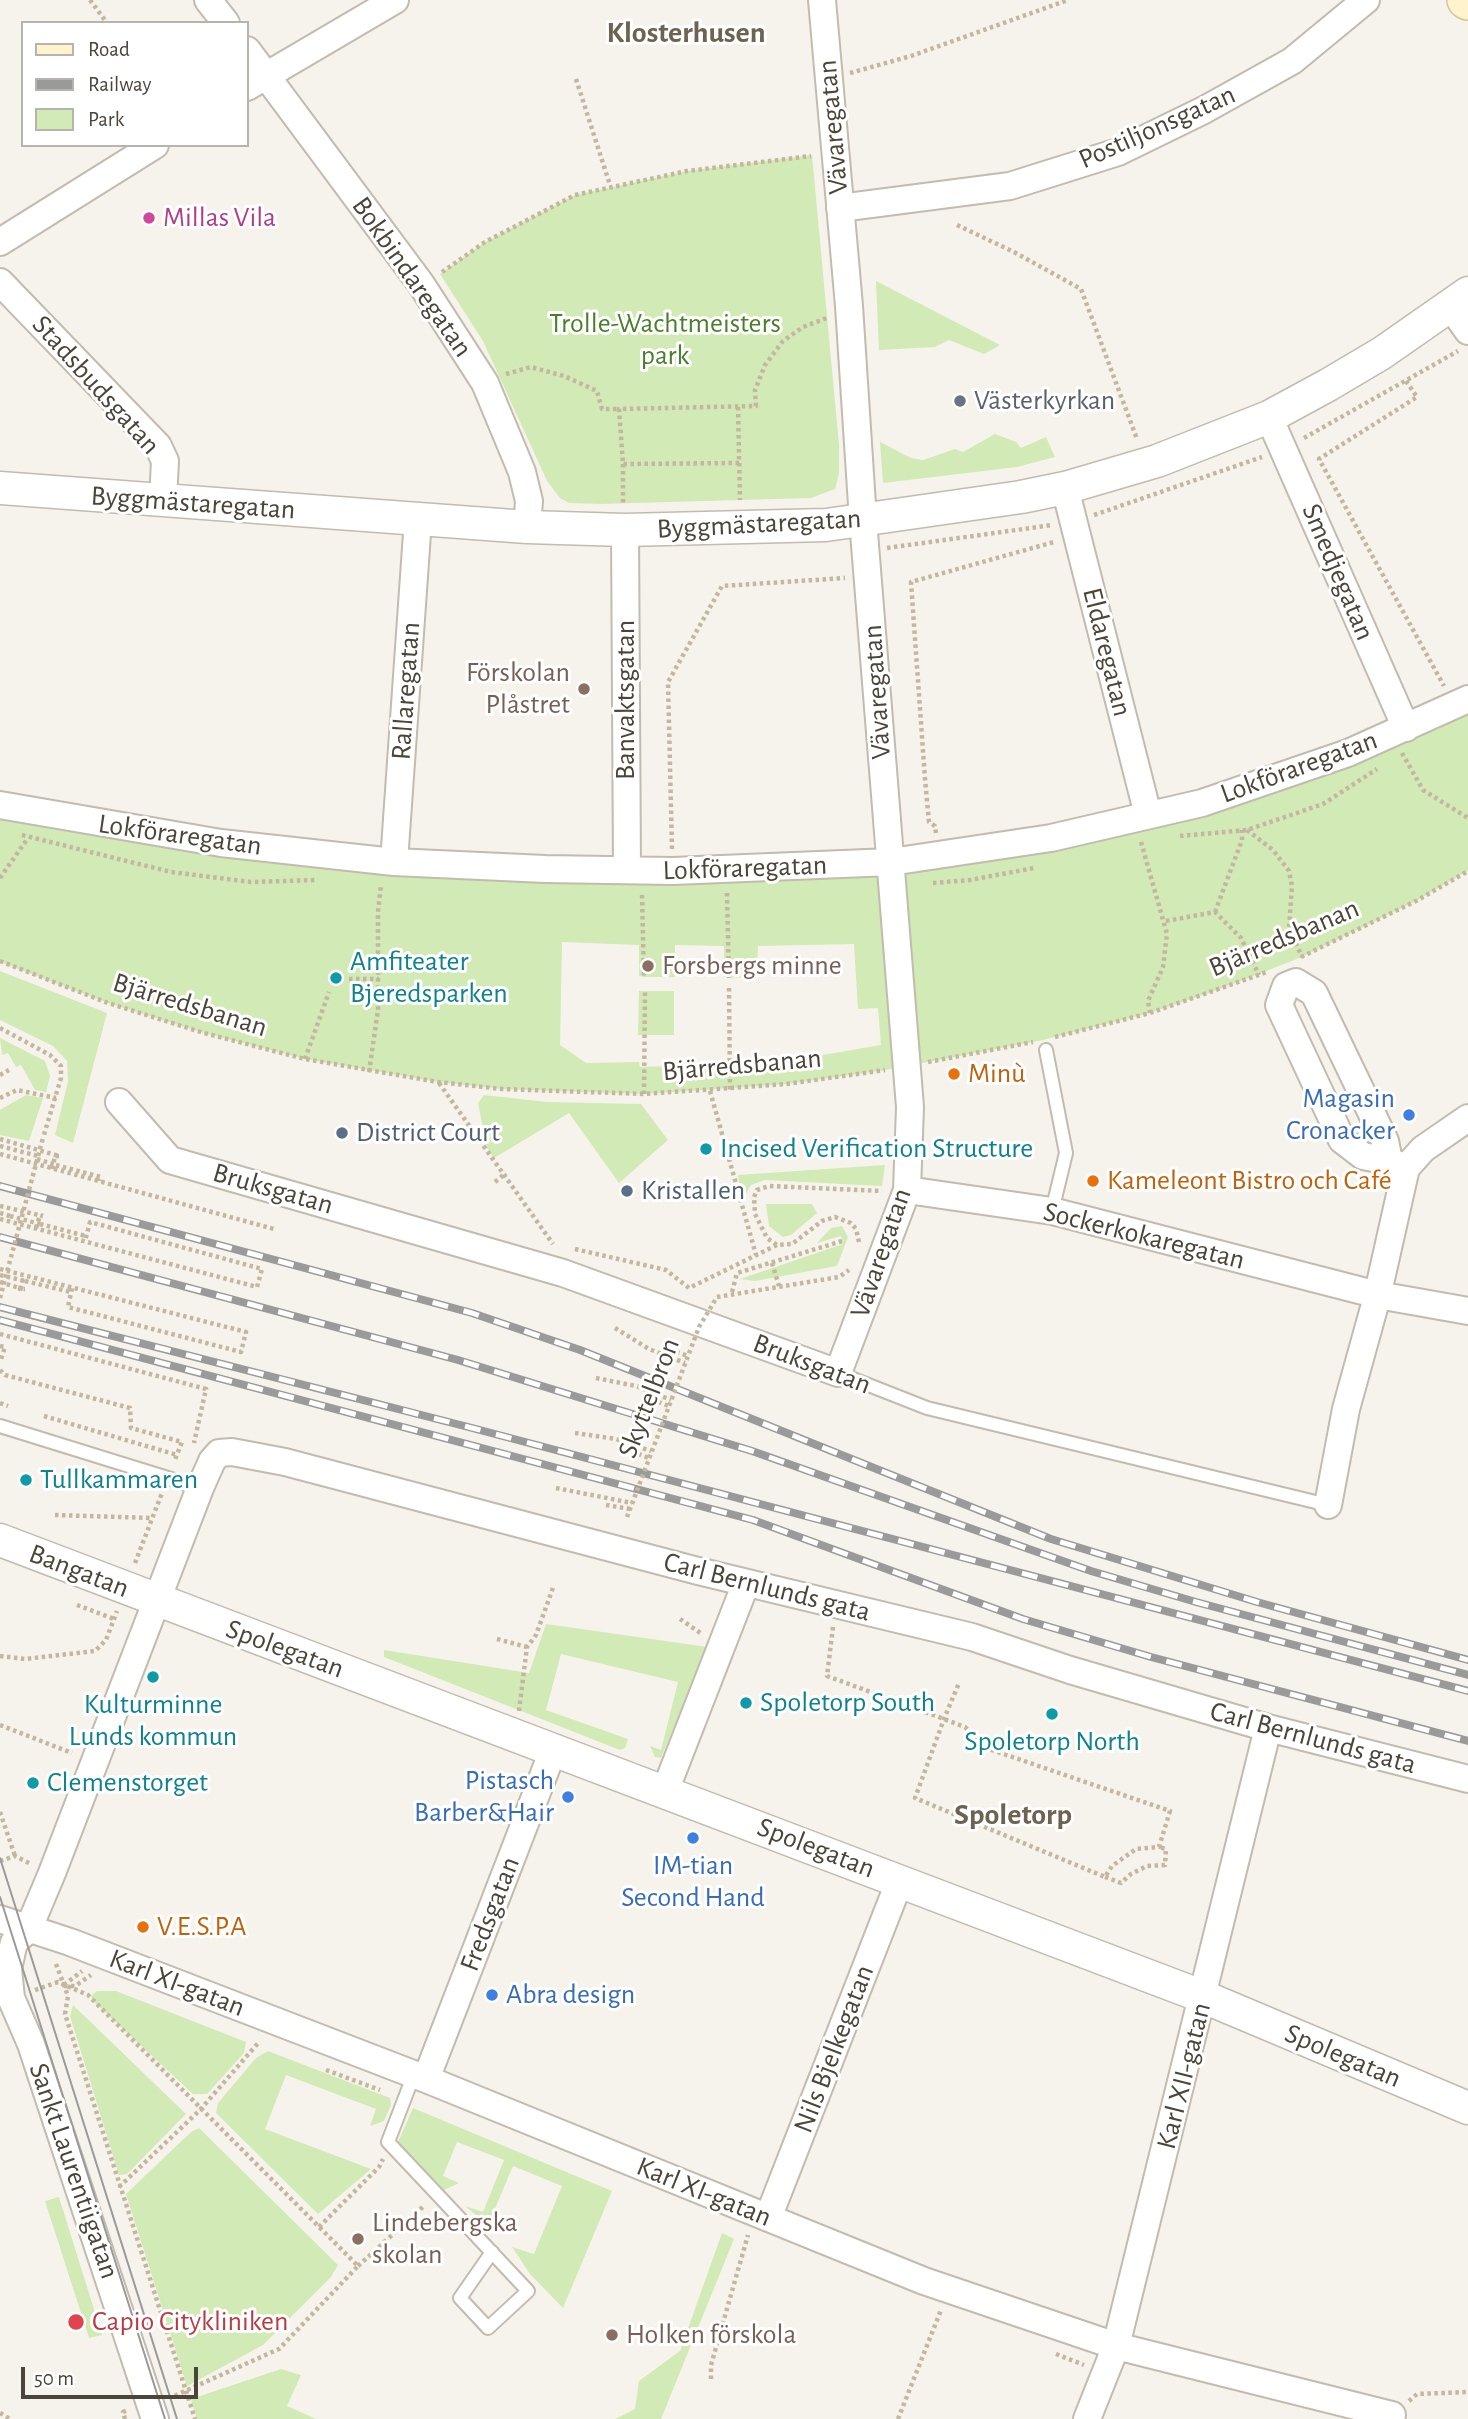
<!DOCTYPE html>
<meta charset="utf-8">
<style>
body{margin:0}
#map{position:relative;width:1468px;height:2419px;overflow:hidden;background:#f6f3ec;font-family:"Alegreya Sans",sans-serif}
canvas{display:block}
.legend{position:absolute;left:21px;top:21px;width:228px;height:126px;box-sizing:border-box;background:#fff;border:2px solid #b7b4b0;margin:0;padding:9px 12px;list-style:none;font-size:21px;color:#4b4439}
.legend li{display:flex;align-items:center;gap:14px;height:35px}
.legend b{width:35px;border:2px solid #b7b4b0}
.scale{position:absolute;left:21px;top:2367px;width:177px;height:32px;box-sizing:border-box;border:4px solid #4b4439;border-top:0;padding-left:9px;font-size:21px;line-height:24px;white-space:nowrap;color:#4b4439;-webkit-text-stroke:5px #fff;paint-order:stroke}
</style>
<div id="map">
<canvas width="1468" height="2419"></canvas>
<ul class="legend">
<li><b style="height:9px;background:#fff3cd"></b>Road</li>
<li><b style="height:9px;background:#9a9a9a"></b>Railway</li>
<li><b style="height:19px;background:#d2eab5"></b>Park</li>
</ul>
<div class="scale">50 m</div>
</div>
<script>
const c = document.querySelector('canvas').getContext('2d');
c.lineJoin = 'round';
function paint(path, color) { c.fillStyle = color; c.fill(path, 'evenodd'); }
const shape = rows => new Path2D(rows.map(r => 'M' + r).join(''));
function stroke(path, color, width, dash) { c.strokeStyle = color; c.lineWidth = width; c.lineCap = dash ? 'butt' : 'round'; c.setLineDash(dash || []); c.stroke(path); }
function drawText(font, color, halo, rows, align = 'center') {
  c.font = font + ' "Alegreya Sans",sans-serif'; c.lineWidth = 6; c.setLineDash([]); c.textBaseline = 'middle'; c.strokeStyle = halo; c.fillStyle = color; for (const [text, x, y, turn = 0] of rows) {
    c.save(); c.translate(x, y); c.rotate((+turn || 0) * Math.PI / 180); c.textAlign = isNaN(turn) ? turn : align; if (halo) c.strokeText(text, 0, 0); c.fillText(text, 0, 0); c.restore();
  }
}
const green = shape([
 [812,155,839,445,839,474,835,489,811,498,600,504,569,503,560,498,547,481,483,341,440,274,485,242,575,195,687,171],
 [876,281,1000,345,984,354,949,340,935,347,879,350],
 [995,434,1016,442,1021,448,1046,437,1055,457,1017,467,883,483,880,442,911,458,923,460,955,449,963,452],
 [1468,699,1468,871,1416,901,1302,957,1212,992,1150,1013,1043,1040,886,1070,787,1084,644,1094,502,1089,438,1082,305,1059,204,1033,108,1003,0,962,0,805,124,829,673,871,1099,828],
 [562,942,639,945,639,976,644,977,675,977,675,945,724,946,724,977,757,978,758,946,854,944,858,1009,878,1008,881,1045,817,1056,729,1064,640,1067,639,1062,586,1063,560,1045],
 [0,971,107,1013,73,1143,55,1135,68,1081,67,1061,53,1046,0,1020],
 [639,991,674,991,674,1035,638,1035],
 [0,1038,45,1061,50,1076,46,1092,35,1090,21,1065,16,1067,8,1053,2,1055],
 [26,1095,43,1098,29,1141,0,1135,0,1110],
 [484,1095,547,1102,641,1104,668,1140,619,1183,569,1113,494,1158,487,1148,478,1103],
 [885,1165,882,1186,765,1180,751,1185,745,1196,741,1196,738,1175],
 [766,1204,812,1204,817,1213,791,1235,783,1237,769,1226],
 [842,1226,848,1237,837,1266,755,1281,740,1279,843,1244,841,1236,817,1243,831,1228],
 [546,1624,707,1647,661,1758,655,1757,650,1746,661,1750,678,1682,561,1654,546,1710,628,1739,625,1748,620,1750,384,1657,384,1650,529,1673],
 [97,1991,116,1991,246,2042,244,2053,207,2094,193,2094,93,2001,91,1996],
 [73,2005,186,2114,127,2174,119,2175,70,2016],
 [268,2051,390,2098,391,2105,384,2121,370,2126,376,2109,286,2075,265,2129,371,2169,318,2214,216,2113,218,2103,256,2058],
 [413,2108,612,2191,563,2308,530,2274,512,2247,534,2254,562,2186,513,2166,488,2225,465,2206,483,2212,504,2160,457,2142,443,2176,459,2183,444,2190,398,2142],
 [199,2128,338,2265,331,2277,263,2345,187,2386,126,2194,191,2132],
 [59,2197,102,2335,89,2338,45,2201],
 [722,2233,734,2239,661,2419,615,2419,635,2409,639,2381,680,2351],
 [281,2369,301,2375,287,2406,316,2419,197,2419,191,2399]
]);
const path = shape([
 [90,0,107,23],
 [850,73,911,56,1068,0],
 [576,79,610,185],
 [957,225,1014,252,1081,289,1137,439],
 [442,272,485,242,575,195,687,171,811,156],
 [506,374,531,367,564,376,597,391,602,409,619,409],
 [1406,381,1417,397,1319,459,1444,686],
 [738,407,740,500],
 [1304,438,1458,351],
 [739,463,623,464,619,409,756,406,755,390,765,365,783,341,803,327,827,318],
 [623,464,623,505],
 [1094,515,1262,457],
 [887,548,1052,525],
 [1402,753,1423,790,1468,818],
 [1247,830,1273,850,1289,871,1292,886,1289,928,1302,957],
 [936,833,935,826,929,822,925,779,911,582,1054,542],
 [22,835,171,872,251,882,316,880],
 [1180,836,1247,830,1323,804,1377,769],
 [1141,842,1167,934,1163,967,1148,1001,1150,1013],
 [672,849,668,682,722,586,845,578],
 [0,878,28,838],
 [933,883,970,880,1034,868],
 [727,893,729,978],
 [642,895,644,977],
 [1215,912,1242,840,1242,830],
 [1166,921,1215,912,1241,938,1259,975],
 [1301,957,1416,901,1468,871],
 [0,961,108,1003,204,1033,305,1059,438,1082,502,1089,644,1094,787,1084,885,1070],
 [349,979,379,979],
 [729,988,730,1090],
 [0,1028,50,1055,61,1066,61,1078,43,1138],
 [1055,1037,1150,1013,1267,972],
 [305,1059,329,992],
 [928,1062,1033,1042],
 [369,1072,378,1010,378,912,381,885],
 [0,1075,9,1070],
 [439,1083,553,1244],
 [710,1091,756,1255],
 [644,1094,645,991],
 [0,1098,17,1090,56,1098],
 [0,1139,59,1156],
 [0,1146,38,1156],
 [0,1154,274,1229],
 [56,1165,101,1177,100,1181],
 [52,1169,55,1156,59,1156],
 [495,1182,506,1173],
 [0,1206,43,1216],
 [0,1213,10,1216],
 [0,1219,257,1287,262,1269,90,1222,85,1241],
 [40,1224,86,1236],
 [36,1228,40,1215,43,1216],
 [859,1242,856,1229,851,1223,835,1217,822,1221,792,1244,777,1245,767,1238,755,1214,754,1197,757,1190,769,1186,882,1191],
 [575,1249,666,1270,689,1288,777,1245],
 [772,1263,779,1286],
 [0,1269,246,1332,241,1352,68,1307,72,1288],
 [23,1279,20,1289,25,1289],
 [25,1281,71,1292],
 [732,1292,737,1273,842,1241],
 [717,1297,839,1277,849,1270],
 [615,1328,649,1349,685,1363],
 [0,1334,206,1389,194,1443],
 [0,1346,5,1347,0,1362],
 [663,1347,688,1356],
 [0,1370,5,1375,130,1408,131,1428,182,1442,174,1462],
 [596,1378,636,1386,671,1400],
 [645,1397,669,1406],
 [0,1403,8,1406],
 [44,1416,177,1455],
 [575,1433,616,1439,651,1451],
 [625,1449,649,1458],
 [556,1488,632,1503],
 [606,1505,630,1509],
 [55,1515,153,1518],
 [135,1563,162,1493],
 [77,1605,114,1619],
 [680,1619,702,1634],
 [833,1627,827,1676,944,1719,965,1727,989,1749,1170,1811,1159,1847,1136,1849,1112,1866,1105,1877,915,1798,944,1719,959,1683],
 [497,1639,527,1647],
 [0,1656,25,1659,95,1651,106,1640,117,1611],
 [519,1711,527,1647,536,1635,554,1585],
 [0,1725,72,1753],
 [0,1812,15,1856],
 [0,1861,15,1856,31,1864],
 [1105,1877,1121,1883,1131,1874,1147,1866,1165,1865,1166,1849,1159,1847],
 [56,1964,68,1996,65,2014,195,2419],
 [64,1985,82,1971],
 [64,1986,75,1986,91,1975],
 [35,1990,58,1982,88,1995,358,2266,279,2349,174,2396],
 [326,2070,380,2090],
 [119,2187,200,2110,259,2042],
 [319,2227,379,2167,383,2159],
 [358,2266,425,2205],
 [1056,2354,1084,2365],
 [711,2379,711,2365,748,2235],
 [1409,2401,1417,2394,1468,2392],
 [0,2413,10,2419],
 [125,2419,123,2412,128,2410],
 [898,2419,941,2310]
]);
const service = shape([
 [1046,1050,1066,1153,1052,1211],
 [838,1373,927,1408,1328,1505],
 [0,1426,200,1488],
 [414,2074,388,2142,437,2194,528,2291,488,2328,460,2298,492,2252]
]);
const minor = shape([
 [208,0,226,23],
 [247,50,421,284,485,383,522,472,529,501,527,527],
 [247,87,395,0],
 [840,208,1010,186,1118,152,1204,110,1292,61,1366,0],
 [0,242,155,145],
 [0,282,158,446,165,461,163,500],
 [1451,307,1468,331],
 [1269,417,1406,728],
 [1065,488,1148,815],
 [625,530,627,870],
 [0,805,221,843,394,862,545,869,673,871,891,862,1051,838,1202,803,1348,753,1468,699],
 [394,862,418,519],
 [119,1102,170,1160,563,1273,838,1373,907,1190,910,1107,863,520,849,306,822,0],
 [1389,1161,1363,1156,1342,1140,1279,1005,1286,986,1296,982,1314,993,1385,1141,1389,1161,1406,1168],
 [907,1190,1052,1211,1378,1295,1468,1311],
 [1328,1505,1346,1409,1377,1297,1406,1168,1423,1149,1468,1118],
 [665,1791,746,1583],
 [0,1919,70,1942,426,2079,924,2281,1116,2346,1392,2415],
 [426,2079,554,1748],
 [768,2218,900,1880],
 [155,2419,31,2044,11,1998,8,1969,14,1942,28,1930,52,1873,200,1488,212,1461,219,1453,232,1452,285,1462,698,1571,972,1637,1070,1670,1268,1728,1468,1779],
 [1087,2419,1116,2346,1268,1728]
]);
const tertiary = shape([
 [0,488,527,527,625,530,826,525,1021,497,1065,488,1157,461,1269,417,1328,385,1382,353,1468,293],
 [0,1540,1204,1997,1468,2108]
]);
const secondary = shape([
 [1466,0,1468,1]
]);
const tram = shape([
 [0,1858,177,2419],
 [0,1897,165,2419]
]);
const rail = shape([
 [0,1186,472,1313,580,1350,1051,1539,1257,1602,1468,1660],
 [0,1237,458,1360,752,1451,1091,1571,1196,1602,1468,1675],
 [0,1307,476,1429,1468,1691],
 [0,1320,753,1520,1023,1619,1151,1657,1468,1741]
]);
const pathBridge = shape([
 [37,1159,56,1165],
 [10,1216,40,1224],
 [0,1275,25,1281],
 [0,1282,23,1289],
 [0,1298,43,1138],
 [627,1517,699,1327,717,1297]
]);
const markers = [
 [149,218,7,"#d1479c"],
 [960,401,7,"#6b7280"],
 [584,689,7,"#8d6e63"],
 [648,966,7,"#8d6e63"],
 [336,978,7,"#0f9aa8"],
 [954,1074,7,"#e8710a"],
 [1409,1115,7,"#3f7fe0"],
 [342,1133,7,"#5c6f8a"],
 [706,1149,7,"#0f9aa8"],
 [1093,1181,7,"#e8710a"],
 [627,1191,7,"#5c6f8a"],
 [26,1480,7,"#0f9aa8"],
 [153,1677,7,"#0f9aa8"],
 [746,1703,7,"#0f9aa8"],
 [1052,1714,7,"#0f9aa8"],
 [33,1783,7,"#0f9aa8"],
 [568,1797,7,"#3f7fe0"],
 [693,1838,7,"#3f7fe0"],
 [143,1927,7,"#e8710a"],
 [492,1995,7,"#3f7fe0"],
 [358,2239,7,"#8d6e63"],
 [76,2322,9,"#e0444e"],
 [612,2335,7,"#8d6e63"]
];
const streetNames = [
 ["Vävaregatan",833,127,-95],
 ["Postiljonsgatan",1157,127,-24],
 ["Bokbindaregatan",412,277,55],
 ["Stadsbudsgatan",96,385,48],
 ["Byggmästaregatan",193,503,4],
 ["Byggmästaregatan",759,524,-3],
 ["Smedjegatan",1338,572,67],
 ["Eldaregatan",1107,652,76],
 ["Rallaregatan",406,691,-86],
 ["Vävaregatan",877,692,-94],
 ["Banvaktsgatan",626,700,-90],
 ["Lokföraregatan",1299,767,-20],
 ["Lokföraregatan",180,835,8],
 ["Lokföraregatan",745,868,-2],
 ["Bjärredsbanan",1284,938,-23],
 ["Bjärredsbanan",190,1005,17],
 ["Bjärredsbanan",742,1065,-5],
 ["Bruksgatan",273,1189,16],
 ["Sockerkokaregatan",1144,1236,14],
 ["Vävaregatan",881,1253,-71],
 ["Bruksgatan",812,1364,21],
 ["Skyttelbron",649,1398,-69],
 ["Bangatan",79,1571,21],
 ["Carl Bernlunds gata",767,1587,14],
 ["Spolegatan",285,1649,20],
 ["Carl Bernlunds gata",1313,1738,15],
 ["Spolegatan",816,1848,21],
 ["Fredsgatan",490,1914,-69],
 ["Karl XI-gatan",177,1983,21],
 ["Nils Bjelkegatan",834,2049,-69],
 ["Spolegatan",1343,2056,23],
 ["Karl XII-gatan",1184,2076,-76],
 ["Sankt Laurentiigatan",74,2171,71],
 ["Karl XI-gatan",704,2192,22]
];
const hotelNames = [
 ["Millas Vila",163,218]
];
const parkNames = [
 ["Trolle-Wachtmeisters",665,324],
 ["park",665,356]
];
const worshipNames = [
 ["Västerkyrkan",974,401]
];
const educationNames = [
 ["Förskolan",570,673,"right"],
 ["Plåstret",570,705,"right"],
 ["Forsbergs minne",662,966],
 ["Lindebergska",372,2223],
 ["skolan",372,2255],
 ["Holken förskola",626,2335]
];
const cultureNames = [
 ["Amfiteater",350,962],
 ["Bjeredsparken",350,994],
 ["Incised Verification Structure",720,1149],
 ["Tullkammaren",40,1480],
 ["Spoletorp South",760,1703],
 ["Kulturminne",153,1705,"center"],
 ["Lunds kommun",153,1737,"center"],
 ["Spoletorp North",1052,1742,"center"],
 ["Clemenstorget",47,1783]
];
const foodNames = [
 ["Minù",968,1074],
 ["Kameleont Bistro och Café",1107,1181],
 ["V.E.S.P.A",157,1927]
];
const shopNames = [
 ["Magasin",1395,1099],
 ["Cronacker",1395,1131],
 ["Pistasch",554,1781],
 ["Barber&Hair",554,1813],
 ["IM-tian",693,1866,"center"],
 ["Second Hand",693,1898,"center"],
 ["Abra design",506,1995,"left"]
];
const serviceNames = [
 ["District Court",356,1133],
 ["Kristallen",641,1191]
];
const healthNames = [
 ["Capio Citykliniken",92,2322]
];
const neighbourhoodNames = [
 ["Klosterhusen",686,33],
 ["Spoletorp",1013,1815]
];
paint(green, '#d2eab5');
stroke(service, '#c2bbae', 16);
stroke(minor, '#c2bbae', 30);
stroke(tertiary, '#c2bbae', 35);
stroke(secondary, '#d6c79b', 40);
stroke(path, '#c4b79f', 4.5, [3.5, 3.5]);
stroke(service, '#fff', 12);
stroke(minor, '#fff', 26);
stroke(tertiary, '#fff', 32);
stroke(secondary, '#fff3cd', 37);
stroke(tram, '#9a9a9a', 2);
stroke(rail, '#9a9a9a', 8);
stroke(rail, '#fff', 5, [16]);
stroke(pathBridge, '#c4b79f', 4.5, [3.5, 3.5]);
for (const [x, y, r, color] of markers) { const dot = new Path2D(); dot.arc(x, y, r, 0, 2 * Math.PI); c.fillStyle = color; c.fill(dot); stroke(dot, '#fff', 2.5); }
drawText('28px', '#4b4439', '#fff', streetNames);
drawText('28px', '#b23c85', '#fff', hotelNames, 'left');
drawText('28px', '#4a7f2a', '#fff', parkNames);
drawText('28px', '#5b616d', '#fff', worshipNames, 'left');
drawText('28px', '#785e54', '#fff', educationNames, 'left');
drawText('28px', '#0d838f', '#fff', cultureNames, 'left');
drawText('28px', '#c56008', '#fff', foodNames, 'left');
drawText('28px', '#366cbe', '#fff', shopNames, 'right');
drawText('28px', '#4e5e75', '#fff', serviceNames, 'left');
drawText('28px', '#be3a42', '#fff', healthNames, 'left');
drawText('bold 30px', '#6e6250', '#fff', neighbourhoodNames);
</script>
